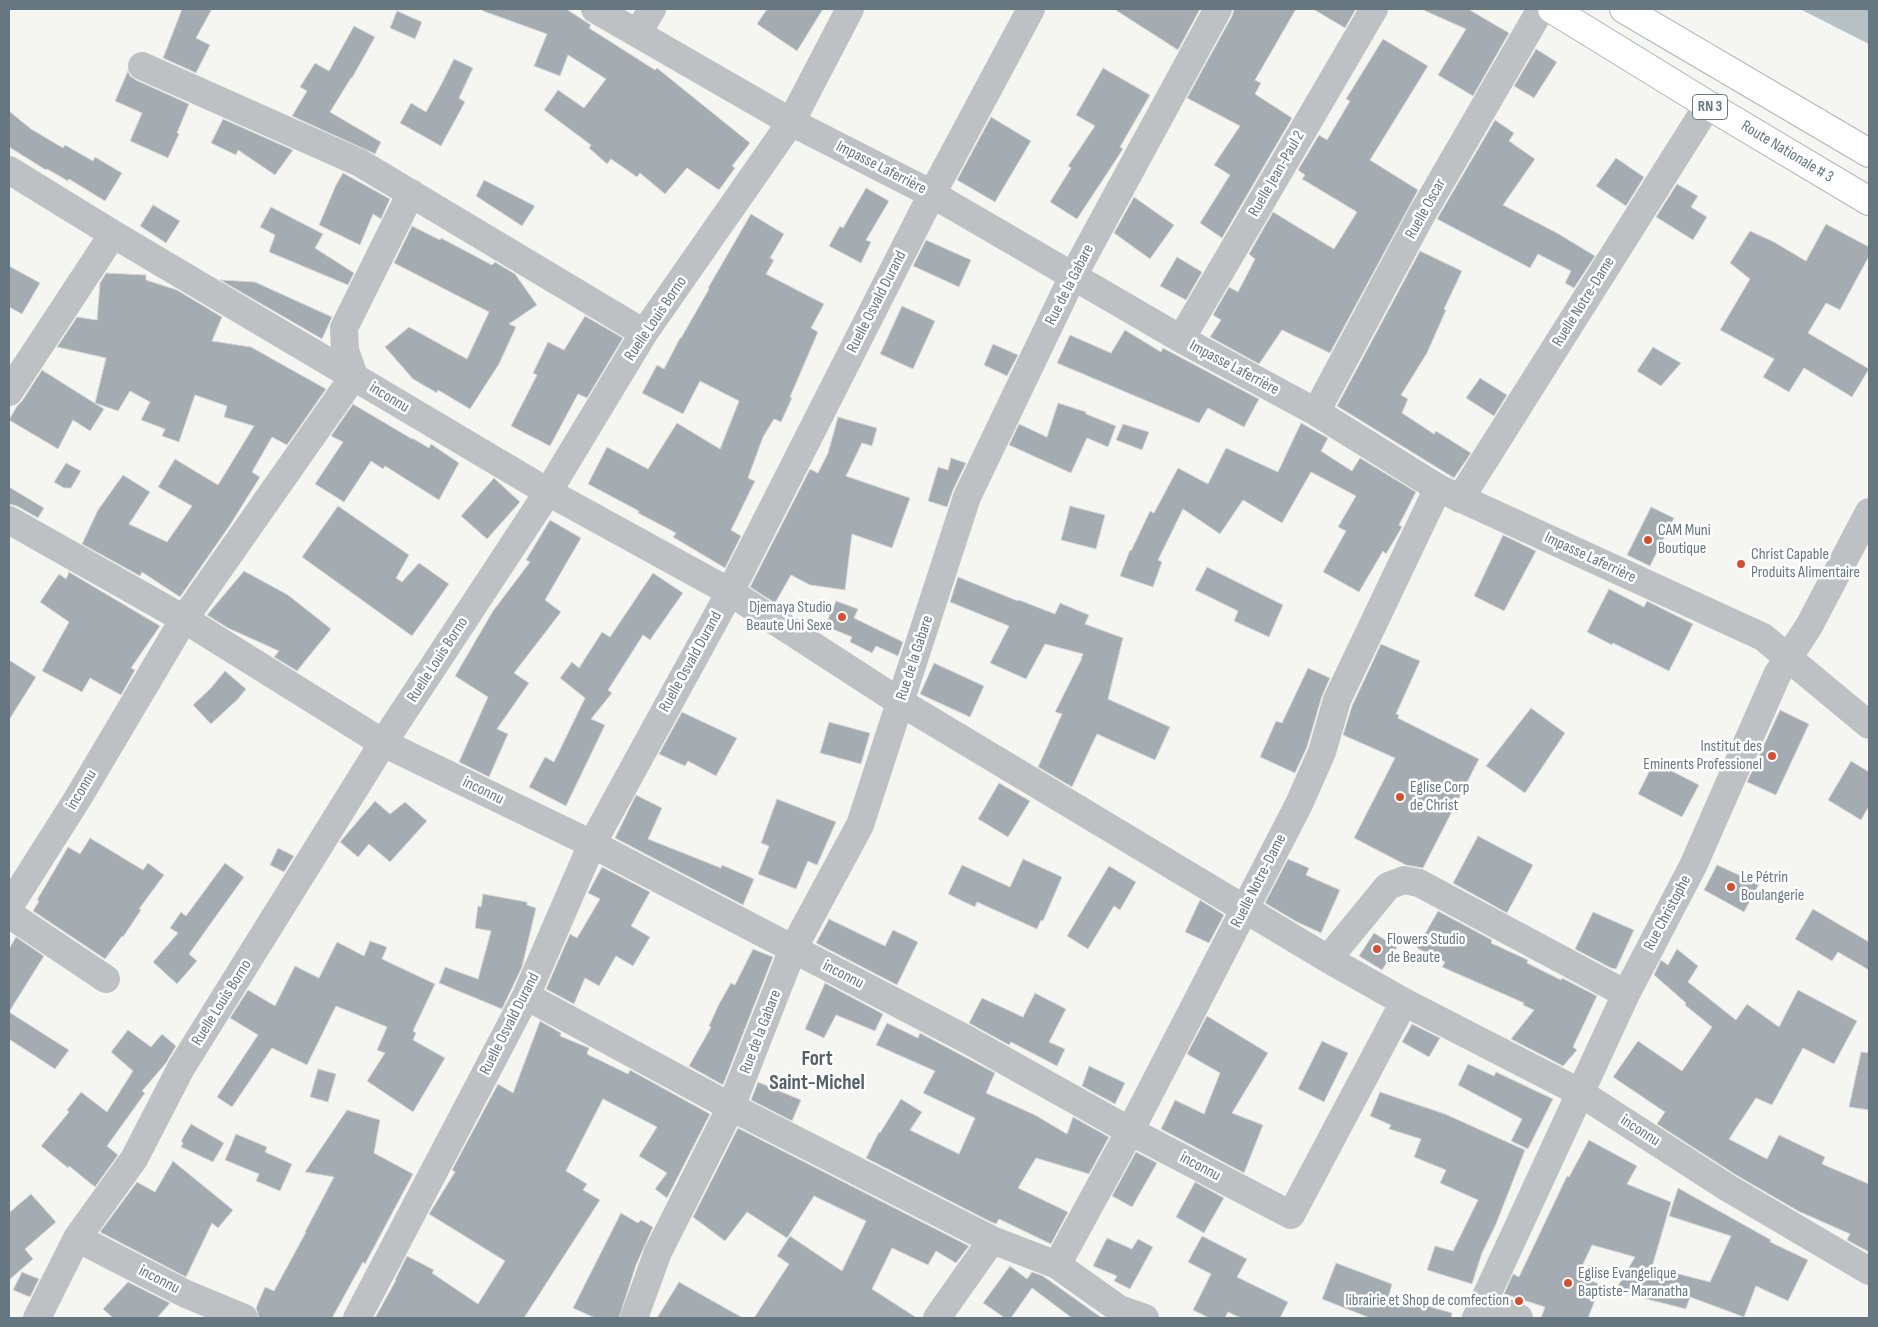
<!DOCTYPE html>
<meta charset="utf-8">
<style>
body{margin:0}
#map{position:relative;width:1878px;height:1327px;overflow:hidden;background:#f5f5f2;font-family:"Sofia Sans Condensed",sans-serif}
canvas{display:block}
.frame{position:absolute;inset:0;border:10px solid #677781;pointer-events:none}
</style>
<div id="map">
<canvas width="1878" height="1327"></canvas>
<div class="frame"></div>
</div>
<script>
const c = document.querySelector('canvas').getContext('2d');
c.lineJoin = 'round';
function paint(path, color) { c.fillStyle = color; c.fill(path, 'evenodd'); }
const shape = rows => new Path2D(rows.map(r => 'M' + r).join(''));
function stroke(path, color, width, dash) { c.strokeStyle = color; c.lineWidth = width; c.lineCap = dash ? 'butt' : 'round'; c.setLineDash(dash || []); c.stroke(path); }
function drawText(font, color, halo, rows, align = 'center') {
  c.font = font + ' "Sofia Sans Condensed",sans-serif'; c.lineWidth = 5; c.setLineDash([]); c.textBaseline = 'middle'; c.strokeStyle = halo; c.fillStyle = color; for (const [text, x, y, turn = 0] of rows) {
    c.save(); c.translate(x, y); c.rotate((+turn || 0) * Math.PI / 180); c.textAlign = isNaN(turn) ? turn : align; if (halo) c.strokeText(text, 0, 0); c.fillText(text, 0, 0); c.restore();
  }
}
const water = shape([
 [1800,9,1869,9,1869,44]
]);
const building = shape([
 [182,9,212,9,196,38,210,45,196,73,163,58,182,9],
 [483,9,566,9,591,25,589,28,655,70,657,68,750,143,732,166,735,168,719,190,687,168,665,194,640,173,637,177,611,159,607,164,589,148,591,145,544,110,558,90,584,108,606,79,568,55,560,76,534,66,547,34,483,11,483,9],
 [767,9,823,9,797,51,757,24,767,9],
 [1114,9,1200,9,1178,50,1114,9],
 [1234,9,1296,9,1255,80,1261,83,1255,94,1292,118,1222,238,1200,223,1230,175,1214,165,1240,126,1187,98,1232,16,1234,9],
 [1313,9,1356,9,1345,28,1313,9],
 [1421,9,1468,9,1509,33,1473,96,1438,75,1466,29,1421,9],
 [397,11,422,22,415,39,390,28,397,11],
 [354,26,375,37,352,78,351,78,330,112,381,142,375,154,292,116,307,91,300,87,315,63,329,71,354,26],
 [1383,39,1428,66,1370,160,1418,190,1330,353,1282,330,1259,364,1210,337,1221,320,1213,315,1229,287,1238,292,1255,259,1249,254,1273,212,1334,249,1357,212,1302,179,1305,175,1298,170,1319,135,1327,140,1350,101,1346,99,1383,39],
 [1536,49,1557,62,1534,98,1514,86,1536,49],
 [454,59,473,68,459,98,465,102,441,146,400,123,411,103,426,112,441,85,454,59],
 [1103,68,1150,95,1120,147,1123,149,1077,219,1050,202,1071,168,1068,166,1095,126,1076,115,1103,68],
 [128,71,130,76,136,80,189,104,177,133,179,134,168,158,130,141,142,113,115,101,128,71],
 [9,111,31,129,63,148,65,145,93,161,95,157,122,173,105,201,69,179,68,181,47,169,46,170,9,147,9,111],
 [991,117,1031,141,995,202,957,180,991,117],
 [223,119,293,150,275,175,238,150,236,155,211,143,223,119],
 [1495,120,1514,133,1509,141,1535,159,1503,205,1557,233,1595,256,1574,288,1565,283,1571,271,1538,254,1530,268,1437,219,1495,120],
 [1616,158,1644,177,1626,206,1596,186,1616,158],
 [343,173,390,199,381,219,373,214,360,245,319,225,336,185,343,173],
 [484,180,535,206,522,226,476,196,484,180],
 [1677,184,1698,196,1691,207,1707,217,1693,240,1656,217,1677,184],
 [866,188,889,201,866,240,871,242,861,263,829,246,840,226,843,228,866,188],
 [1134,197,1174,225,1150,259,1114,233,1134,197],
 [153,205,180,221,166,243,140,226,153,205],
 [271,207,323,234,315,248,354,273,348,285,269,252,275,235,260,227,271,207],
 [751,214,784,234,770,258,774,260,766,274,824,304,811,328,818,332,790,397,792,398,781,422,774,419,763,437,748,478,755,481,731,530,741,536,725,568,673,537,676,533,638,513,639,511,588,484,607,447,648,469,677,423,720,449,739,401,700,381,683,414,642,393,657,365,664,369,680,338,681,338,709,289,708,288,751,214],
 [1826,224,1869,247,1869,256,1840,310,1826,303,1808,333,1869,369,1852,397,1804,368,1789,392,1763,377,1774,359,1720,330,1750,279,1730,263,1750,231,1774,242,1806,261,1826,224],
 [412,226,440,240,441,238,492,265,495,262,515,274,537,305,509,324,516,327,499,364,470,409,438,390,437,393,413,379,385,347,409,327,467,359,489,312,394,263,412,226],
 [926,240,971,260,959,287,913,266,926,240],
 [1420,251,1462,271,1444,309,1446,310,1427,353,1401,395,1408,399,1402,413,1434,434,1436,431,1471,453,1454,478,1337,406,1420,251],
 [1177,257,1202,272,1186,300,1160,286,1177,257],
 [9,266,40,283,22,314,9,307,9,266],
 [106,273,146,275,146,280,177,290,222,317,212,341,251,347,326,389,287,445,272,437,252,472,260,477,230,525,180,597,142,572,140,576,82,544,98,510,123,475,150,492,129,524,167,542,192,506,158,487,175,459,218,485,254,426,224,417,227,406,195,395,179,442,162,436,165,429,141,420,150,402,130,391,118,411,95,403,106,358,57,347,77,317,97,320,100,283,106,273],
 [220,280,255,282,332,317,322,339,220,280],
 [902,306,935,321,913,369,880,354,902,306],
 [585,316,623,338,587,398,578,394,550,446,511,426,537,375,533,373,548,342,564,350,585,316],
 [1125,330,1161,352,1163,348,1259,399,1244,427,1208,408,1199,423,1057,363,1070,335,1111,353,1125,330],
 [993,344,1018,355,1007,376,984,365,993,344],
 [1653,347,1681,363,1661,386,1637,371,1653,347],
 [42,370,104,409,90,431,73,420,58,449,9,420,17,406,22,401,42,370],
 [1480,378,1507,395,1494,416,1466,398,1480,378],
 [1058,403,1086,412,1086,414,1116,426,1108,447,1087,438,1071,473,1009,445,1019,424,1047,437,1058,403],
 [353,404,412,439,412,438,429,448,431,444,459,463,439,500,385,466,383,469,371,461,344,502,315,484,343,442,331,436,353,404],
 [838,417,877,428,872,446,862,443,846,476,910,498,892,548,852,534,845,590,810,585,791,575,775,603,750,587,810,469,818,473,828,453,838,417],
 [1301,423,1328,438,1321,451,1352,471,1360,458,1416,492,1399,525,1402,527,1386,554,1383,551,1359,592,1323,572,1346,531,1338,527,1356,496,1311,472,1282,523,1243,500,1220,534,1183,509,1158,560,1162,562,1153,587,1120,576,1130,550,1131,551,1150,511,1154,513,1178,468,1208,484,1226,448,1278,472,1301,423],
 [1123,424,1149,432,1142,450,1116,440,1123,424],
 [951,458,966,463,953,490,947,507,928,501,938,467,948,470,951,458],
 [66,463,81,471,71,488,64,488,54,482,66,463],
 [494,478,520,502,487,539,461,516,494,478],
 [9,487,44,508,38,518,17,506,9,504,9,487],
 [338,506,409,555,396,578,402,582,419,563,449,584,412,636,302,557,338,506],
 [1070,506,1105,515,1096,549,1061,540,1070,506],
 [1651,507,1674,518,1650,566,1627,555,1651,507],
 [550,520,581,538,545,600,561,612,514,673,529,683,497,729,508,734,489,777,459,762,488,697,455,676,493,611,530,562,526,560,550,520],
 [1503,535,1536,551,1504,611,1474,596,1503,535],
 [1207,567,1283,605,1269,637,1234,621,1238,611,1195,590,1207,567],
 [244,571,288,595,331,629,297,671,274,657,279,651,228,628,207,615,244,571],
 [69,572,160,626,131,668,135,670,121,695,90,678,82,692,42,671,69,622,40,602,59,574,66,579,69,572],
 [653,573,683,593,650,640,643,635,608,690,612,693,591,719,605,725,566,806,529,787,545,757,554,762,585,698,560,678,572,662,579,668,602,632,610,637,653,573],
 [958,577,1018,601,1019,600,1055,614,1060,603,1089,615,1085,624,1123,638,1108,699,1170,727,1155,760,1097,734,1072,787,1038,767,1062,714,1055,712,1082,658,1081,658,1083,654,1045,644,1026,679,990,663,1009,626,950,602,958,577],
 [1609,589,1644,607,1647,601,1693,624,1669,671,1613,643,1612,645,1587,632,1609,589],
 [836,601,858,609,854,618,903,642,898,656,876,646,872,653,850,642,852,637,825,626,836,601],
 [1381,644,1420,661,1396,714,1399,715,1398,718,1479,759,1423,868,1406,865,1354,838,1395,758,1343,735,1352,706,1381,644],
 [9,660,36,677,9,720,9,660],
 [934,663,984,686,970,717,920,694,934,663],
 [1308,668,1330,678,1322,696,1307,747,1295,773,1260,757,1276,721,1282,723,1308,668],
 [225,671,246,689,238,699,211,724,193,705,210,689,225,671],
 [1531,708,1565,733,1525,793,1486,766,1531,708],
 [1780,710,1809,724,1776,795,1747,782,1780,710],
 [682,712,737,738,716,776,688,761,685,766,659,754,682,712],
 [829,722,870,733,861,764,820,753,829,722],
 [1851,761,1869,772,1869,806,1861,820,1828,800,1851,761],
 [1654,762,1699,785,1682,817,1638,794,1654,762],
 [999,783,1030,801,1008,837,978,819,999,783],
 [636,795,662,808,648,839,721,868,722,865,754,879,743,905,615,838,636,795],
 [777,799,836,822,817,865,808,861,796,889,758,874,769,846,761,843,777,799],
 [375,801,390,814,405,802,427,821,390,862,369,844,358,857,340,842,375,801],
 [1478,836,1533,865,1507,913,1453,883,1478,836],
 [90,838,143,870,148,863,164,875,139,909,141,910,123,937,122,936,105,959,33,911,39,901,37,900,68,847,80,854,90,838],
 [278,848,294,856,284,872,270,865,278,848],
 [1023,859,1062,877,1043,921,1041,920,1037,929,977,902,975,907,948,894,962,865,1010,887,1023,859],
 [1288,859,1309,868,1306,875,1340,890,1321,933,1297,922,1265,903,1288,859],
 [225,863,244,877,189,954,197,961,177,984,153,962,178,933,170,928,181,912,186,916,225,863],
 [1717,865,1759,884,1744,912,1704,890,1717,865],
 [1109,866,1136,882,1120,910,1114,906,1088,949,1067,936,1109,866],
 [602,867,650,892,631,926,650,937,633,966,616,956,599,986,585,978,574,1004,546,989,570,934,577,938,600,899,588,893,602,867],
 [483,894,527,902,527,905,536,908,522,967,502,1009,439,983,445,967,478,979,491,931,475,928,478,906,481,907,483,894],
 [1200,900,1224,915,1209,943,1185,932,1200,900],
 [1813,909,1869,942,1869,970,1838,952,1832,961,1795,939,1813,909],
 [1438,911,1492,940,1491,943,1528,960,1527,963,1561,980,1562,978,1597,996,1573,1047,1577,1050,1563,1066,1511,1039,1534,1010,1523,1005,1524,1003,1442,967,1445,962,1417,948,1438,911],
 [1593,912,1634,930,1616,969,1611,968,1575,949,1593,912],
 [829,919,885,946,893,930,918,942,897,985,816,943,829,919],
 [1374,933,1397,947,1382,970,1359,956,1374,933],
 [16,937,44,956,9,1012,69,1050,55,1069,9,1039,9,949,16,937],
 [370,941,387,947,382,959,435,984,413,1031,416,1033,413,1040,445,1058,413,1112,367,1081,385,1053,377,1050,387,1027,336,1006,307,1065,272,1048,232,1107,217,1097,258,1035,230,1018,248,990,275,1006,295,966,319,978,337,942,364,956,370,941],
 [753,949,773,957,723,1085,689,1066,711,1027,709,1026,719,1004,731,983,735,985,753,949],
 [1677,949,1698,966,1688,982,1736,1020,1747,1004,1779,1027,1798,990,1857,1021,1834,1064,1803,1048,1772,1105,1756,1098,1729,1139,1767,1159,1779,1135,1825,1157,1822,1164,1869,1184,1869,1252,1847,1240,1850,1234,1798,1211,1736,1175,1657,1124,1665,1112,1613,1077,1638,1041,1682,1071,1712,1027,1685,1005,1686,1003,1654,975,1661,960,1668,965,1677,949],
 [825,983,883,1014,875,1031,836,1015,824,1038,805,1029,825,983],
 [1035,993,1066,1009,1049,1042,1065,1049,1057,1066,1011,1042,1009,1045,969,1023,982,998,1023,1017,1035,993],
 [1207,1016,1268,1053,1232,1113,1263,1125,1244,1173,1161,1129,1175,1100,1204,1114,1220,1073,1187,1054,1207,1016],
 [540,1021,561,1033,560,1036,589,1048,587,1054,628,1074,630,1070,710,1114,667,1198,655,1189,667,1173,639,1156,657,1127,603,1099,566,1171,587,1184,583,1190,600,1200,524,1318,375,1318,396,1280,395,1280,407,1256,434,1270,432,1273,478,1304,505,1261,429,1214,455,1172,452,1170,498,1084,513,1093,540,1021],
 [887,1023,918,1038,920,1033,995,1073,986,1093,1035,1115,1067,1134,1073,1117,1109,1137,1089,1174,1036,1158,1018,1188,1068,1212,1051,1244,999,1219,996,1224,989,1221,866,1158,879,1132,880,1133,901,1099,922,1112,910,1130,959,1154,975,1118,923,1093,935,1071,876,1045,887,1023],
 [1412,1024,1440,1038,1429,1057,1402,1042,1412,1024],
 [128,1030,151,1047,162,1034,176,1046,166,1063,142,1091,145,1093,107,1146,118,1155,95,1187,69,1166,68,1168,41,1146,69,1112,67,1110,81,1092,107,1112,133,1071,111,1052,128,1030],
 [1322,1041,1348,1053,1324,1102,1298,1089,1322,1041],
 [1861,1052,1869,1053,1869,1110,1849,1107,1861,1052],
 [1468,1064,1494,1076,1496,1072,1553,1099,1528,1149,1511,1141,1522,1119,1458,1085,1468,1064],
 [1089,1066,1125,1083,1115,1104,1082,1086,1089,1066],
 [318,1069,336,1074,328,1102,310,1097,318,1069],
 [758,1082,801,1100,792,1121,751,1100,758,1082],
 [1380,1092,1445,1114,1525,1150,1496,1224,1482,1253,1472,1284,1427,1270,1435,1246,1453,1251,1478,1200,1440,1183,1446,1170,1414,1157,1421,1139,1389,1129,1391,1125,1370,1116,1380,1092],
 [347,1110,380,1120,374,1153,413,1174,365,1264,363,1262,332,1318,259,1318,256,1308,265,1287,274,1291,306,1232,305,1232,334,1177,305,1172,347,1110],
 [191,1124,224,1143,213,1162,181,1147,183,1143,181,1141,191,1124],
 [738,1128,969,1246,956,1263,936,1251,928,1265,892,1248,872,1289,917,1318,754,1318,789,1264,777,1256,790,1236,842,1271,866,1221,814,1196,787,1238,747,1212,725,1241,693,1217,738,1128],
 [236,1134,267,1147,265,1152,292,1164,280,1191,256,1181,259,1174,225,1160,236,1134],
 [1589,1140,1637,1166,1627,1184,1671,1202,1652,1267,1710,1282,1731,1236,1669,1216,1678,1188,1771,1240,1770,1242,1808,1260,1788,1301,1756,1286,1744,1317,1690,1297,1686,1309,1615,1291,1635,1257,1592,1245,1578,1275,1601,1285,1588,1318,1541,1318,1545,1307,1504,1294,1513,1274,1519,1277,1567,1176,1569,1177,1589,1140],
 [1136,1152,1157,1163,1132,1207,1112,1196,1136,1152],
 [173,1161,233,1210,218,1228,212,1223,186,1277,100,1232,137,1182,155,1192,173,1161],
 [1195,1182,1224,1198,1204,1233,1176,1217,1195,1182],
 [31,1194,56,1222,25,1249,33,1259,9,1280,9,1213,31,1194],
 [621,1213,638,1223,641,1220,653,1227,636,1265,619,1318,595,1318,573,1308,621,1213],
 [1202,1236,1247,1259,1237,1277,1288,1302,1280,1318,1241,1318,1228,1312,1225,1318,1209,1318,1193,1310,1211,1274,1188,1262,1202,1236],
 [1107,1238,1132,1249,1138,1239,1153,1247,1130,1289,1114,1281,1117,1276,1093,1266,1107,1238],
 [1336,1263,1392,1284,1389,1295,1452,1313,1451,1318,1370,1318,1322,1299,1336,1263],
 [1010,1266,1027,1279,1032,1272,1043,1276,1102,1318,1072,1318,1032,1288,1011,1318,1005,1318,983,1303,1010,1266],
 [22,1272,39,1279,30,1297,13,1290,22,1272],
 [128,1282,170,1303,157,1318,113,1318,103,1309,128,1282],
 [679,1282,743,1318,657,1318,679,1282]
]);
const minor = shape([
 [595,9,791,122,932,194,1181,339,1316,412,1438,488,1763,637,1869,725],
 [638,33,652,9],
 [142,66,360,163,644,333],
 [9,170,113,234,548,492,730,592,900,702,1328,959,1404,1002,1579,1092,1728,1188,1869,1271],
 [1181,339,1374,9],
 [9,392,113,234],
 [1316,412,1422,214,1541,9],
 [1460,499,1708,105],
 [9,520,184,619,383,743,592,844,966,1039,1130,1131,1291,1215,1404,1002],
 [9,907,78,798,184,619,354,376,345,350,344,328,411,193],
 [9,914,106,979],
 [1328,959,1388,886,1404,880,1419,883,1626,994],
 [526,996,731,1107,992,1240,1057,1265,1119,1309,1145,1318],
 [77,1238,186,1294,244,1318],
 [1057,1265,1130,1131,1299,804,1322,752,1337,700,1438,488],
 [1483,1303,1519,1318],
 [37,1318,77,1238,134,1159,181,1068,383,743,548,492,644,333,791,122,850,9],
 [357,1318,526,996,592,844,730,592,932,194,1031,9],
 [634,1318,658,1252,731,1107,793,949,860,825,967,497,1073,276,1218,9],
 [937,1318,992,1240],
 [1476,1318,1626,994,1693,866,1777,675,1809,626,1869,512]
]);
const major = shape([
 [1552,9,1708,105,1869,201],
 [1624,9,1869,153]
]);
const markers = [
 [1648,540,5,"#d55033"],
 [1741,564,5,"#d55033"],
 [842,617,5,"#d55033"],
 [1772,756,5,"#d55033"],
 [1400,797,5,"#d55033"],
 [1731,887,5,"#d55033"],
 [1377,949,5,"#d55033"],
 [1568,1283,5,"#d55033"],
 [1519,1301,5,"#d55033"]
];
const shields = [
 [1710,107,35]
];
const shieldNames = [
 ["RN 3",1710,107]
];
const streetNames = [
 ["Route Nationale # 3",1787,152,31],
 ["Impasse Laferrière",881,168,27],
 ["Ruelle Jean-Paul 2",1277,174,-60],
 ["Ruelle Oscar",1426,209,-61],
 ["Rue de la Gabare",1070,285,-63],
 ["Ruelle Osvald Durand",877,302,-63],
 ["Ruelle Notre-Dame",1584,302,-58],
 ["Ruelle Louis Borno",656,319,-56],
 ["Impasse Laferrière",1234,368,28],
 ["inconnu",389,398,31],
 ["Impasse Laferrière",1590,558,25],
 ["Rue de la Gabare",915,658,-72],
 ["Ruelle Louis Borno",438,660,-57],
 ["Ruelle Osvald Durand",691,662,-61],
 ["inconnu",82,790,-59],
 ["inconnu",483,791,26],
 ["Ruelle Notre-Dame",1259,881,-63],
 ["Rue Christophe",1668,913,-62],
 ["inconnu",843,975,27],
 ["Ruelle Louis Borno",222,1003,-58],
 ["Ruelle Osvald Durand",510,1024,-63],
 ["Rue de la Gabare",761,1032,-69],
 ["inconnu",1640,1131,33],
 ["inconnu",1200,1167,28],
 ["inconnu",159,1280,27]
];
const poiNames = [
 ["CAM Muni",1658,531],
 ["Boutique",1658,549],
 ["Christ Capable",1751,555],
 ["Produits Alimentaire",1751,573],
 ["Djemaya Studio",832,608,"right"],
 ["Beaute Uni Sexe",832,626,"right"],
 ["Institut des",1762,747,"right"],
 ["Eminents Professionel",1762,765,"right"],
 ["Eglise Corp",1410,788],
 ["de Christ",1410,806],
 ["Le Pétrin",1741,878],
 ["Boulangerie",1741,896],
 ["Flowers Studio",1387,940],
 ["de Beaute",1387,958],
 ["Eglise Evangelique",1578,1274],
 ["Baptiste- Maranatha",1578,1292],
 ["librairie et Shop de comfection",1509,1301,"right"]
];
const districtNames = [
 ["Fort",817,1060],
 ["Saint-Michel",817,1084]
];
paint(water, '#b5c1c4');
paint(building, '#a5acb1');
stroke(building, '#d7d7d5', 1);
stroke(major, '#b0b5b8', 30);
stroke(minor, '#bdc1c4', 28);
stroke(major, '#fff', 28);
for (const [x, y, r, color] of markers) { const dot = new Path2D(); dot.arc(x, y, r, 0, 2 * Math.PI); c.fillStyle = color; c.fill(dot); stroke(dot, '#fff', 2); }
for (const [x, y, w] of shields) { const box = new Path2D(); box.roundRect(x - w / 2, y - 12.5, w, 25, 4); c.fillStyle = '#fff'; c.fill(box); stroke(box, '#677781', 1); }
drawText('bold 15px', '#677781', null, shieldNames);
drawText('16px', '#677781', '#fff', streetNames);
drawText('16px', '#677781', '#fff', poiNames, 'left');
drawText('bold 21px', '#545f67', '#fff', districtNames);
</script>
